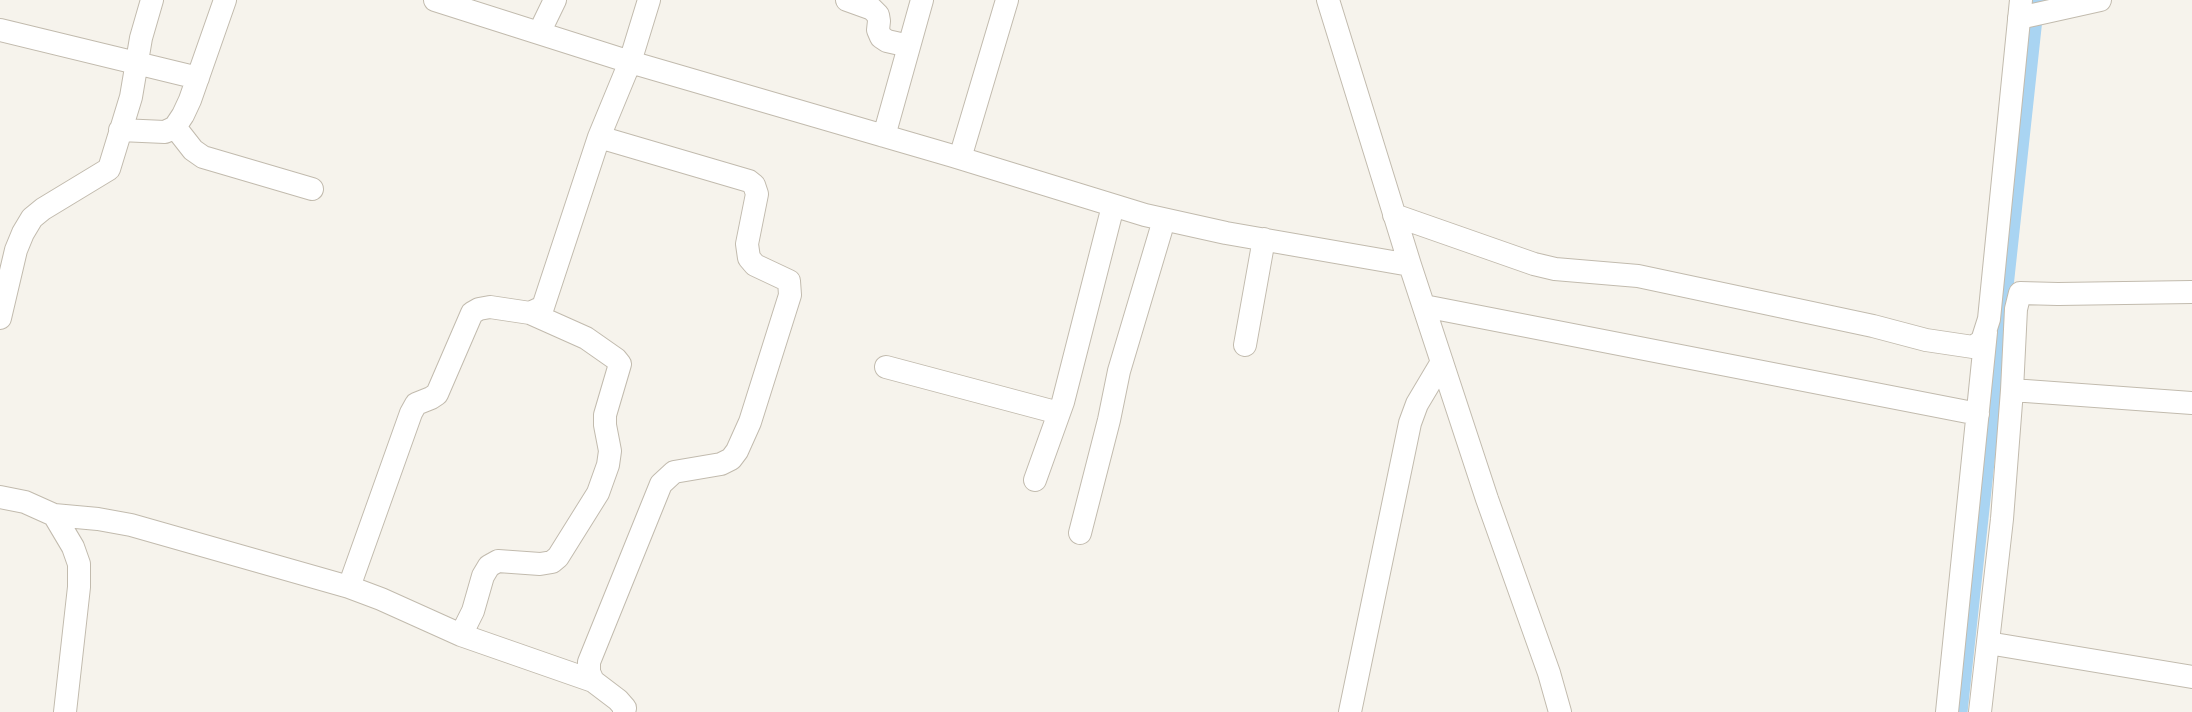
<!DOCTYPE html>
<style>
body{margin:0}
canvas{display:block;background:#f6f3ec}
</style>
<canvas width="2192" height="712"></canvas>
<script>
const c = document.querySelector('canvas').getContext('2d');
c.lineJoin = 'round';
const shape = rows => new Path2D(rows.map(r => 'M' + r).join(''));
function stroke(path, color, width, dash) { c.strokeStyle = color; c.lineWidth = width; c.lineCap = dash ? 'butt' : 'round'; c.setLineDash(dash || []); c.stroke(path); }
const canal = shape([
 [1959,712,2036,0]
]);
const minor = shape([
 [435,0,630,62,953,156,1145,215,1226,233,1410,265],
 [847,0,872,9,878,15,879,21,878,30,881,37,887,41,909,46],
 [1328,0,1410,265,1487,499,1549,673,1560,712],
 [2019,18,2100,0],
 [0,30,198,78],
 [539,33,555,0],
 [175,127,193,150,203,157,312,189],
 [120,130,165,132,175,127,183,115,190,100,225,0],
 [884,136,922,0],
 [599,137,749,181,754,185,757,194,747,244,749,258,755,265,789,281,790,295,750,422,737,451,731,459,721,464,674,472,661,484,589,662,589,672,593,681,618,700,625,708,624,712],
 [960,158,1007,0],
 [1394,215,1534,264,1555,269,1638,276,1873,326,1926,340,1973,347,1982,341,1989,319,2021,0],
 [1424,306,1978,414],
 [0,318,16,250,23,233,32,218,43,209,109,169,131,97,141,38,152,0],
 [1245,345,1264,239],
 [886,367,1059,413],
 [2012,390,2192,403],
 [1035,480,1063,402,1113,206],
 [0,497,25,502,54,515,73,547,79,564,79,587,65,712],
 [54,515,98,519,131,525,349,587,381,599,461,635,593,681],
 [1080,533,1109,420,1119,371,1164,220],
 [349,587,411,413,416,404,431,398,437,394,472,313,479,309,490,307,530,313,543,307,599,137,630,62,649,0],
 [461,635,473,611,483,576,489,566,498,561,540,564,552,562,558,557,598,493,608,465,610,451,605,425,605,415,620,364,616,359,586,338,530,313],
 [1988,643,2192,677],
 [1350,712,1410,423,1417,404,1442,362],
 [1947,712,1986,332],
 [1980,712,2002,519,2012,390,2016,309,2020,293,2058,294,2192,292]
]);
stroke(canal, '#a9d4f2', 17);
stroke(minor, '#c2bbae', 24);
stroke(minor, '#fff', 22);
</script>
